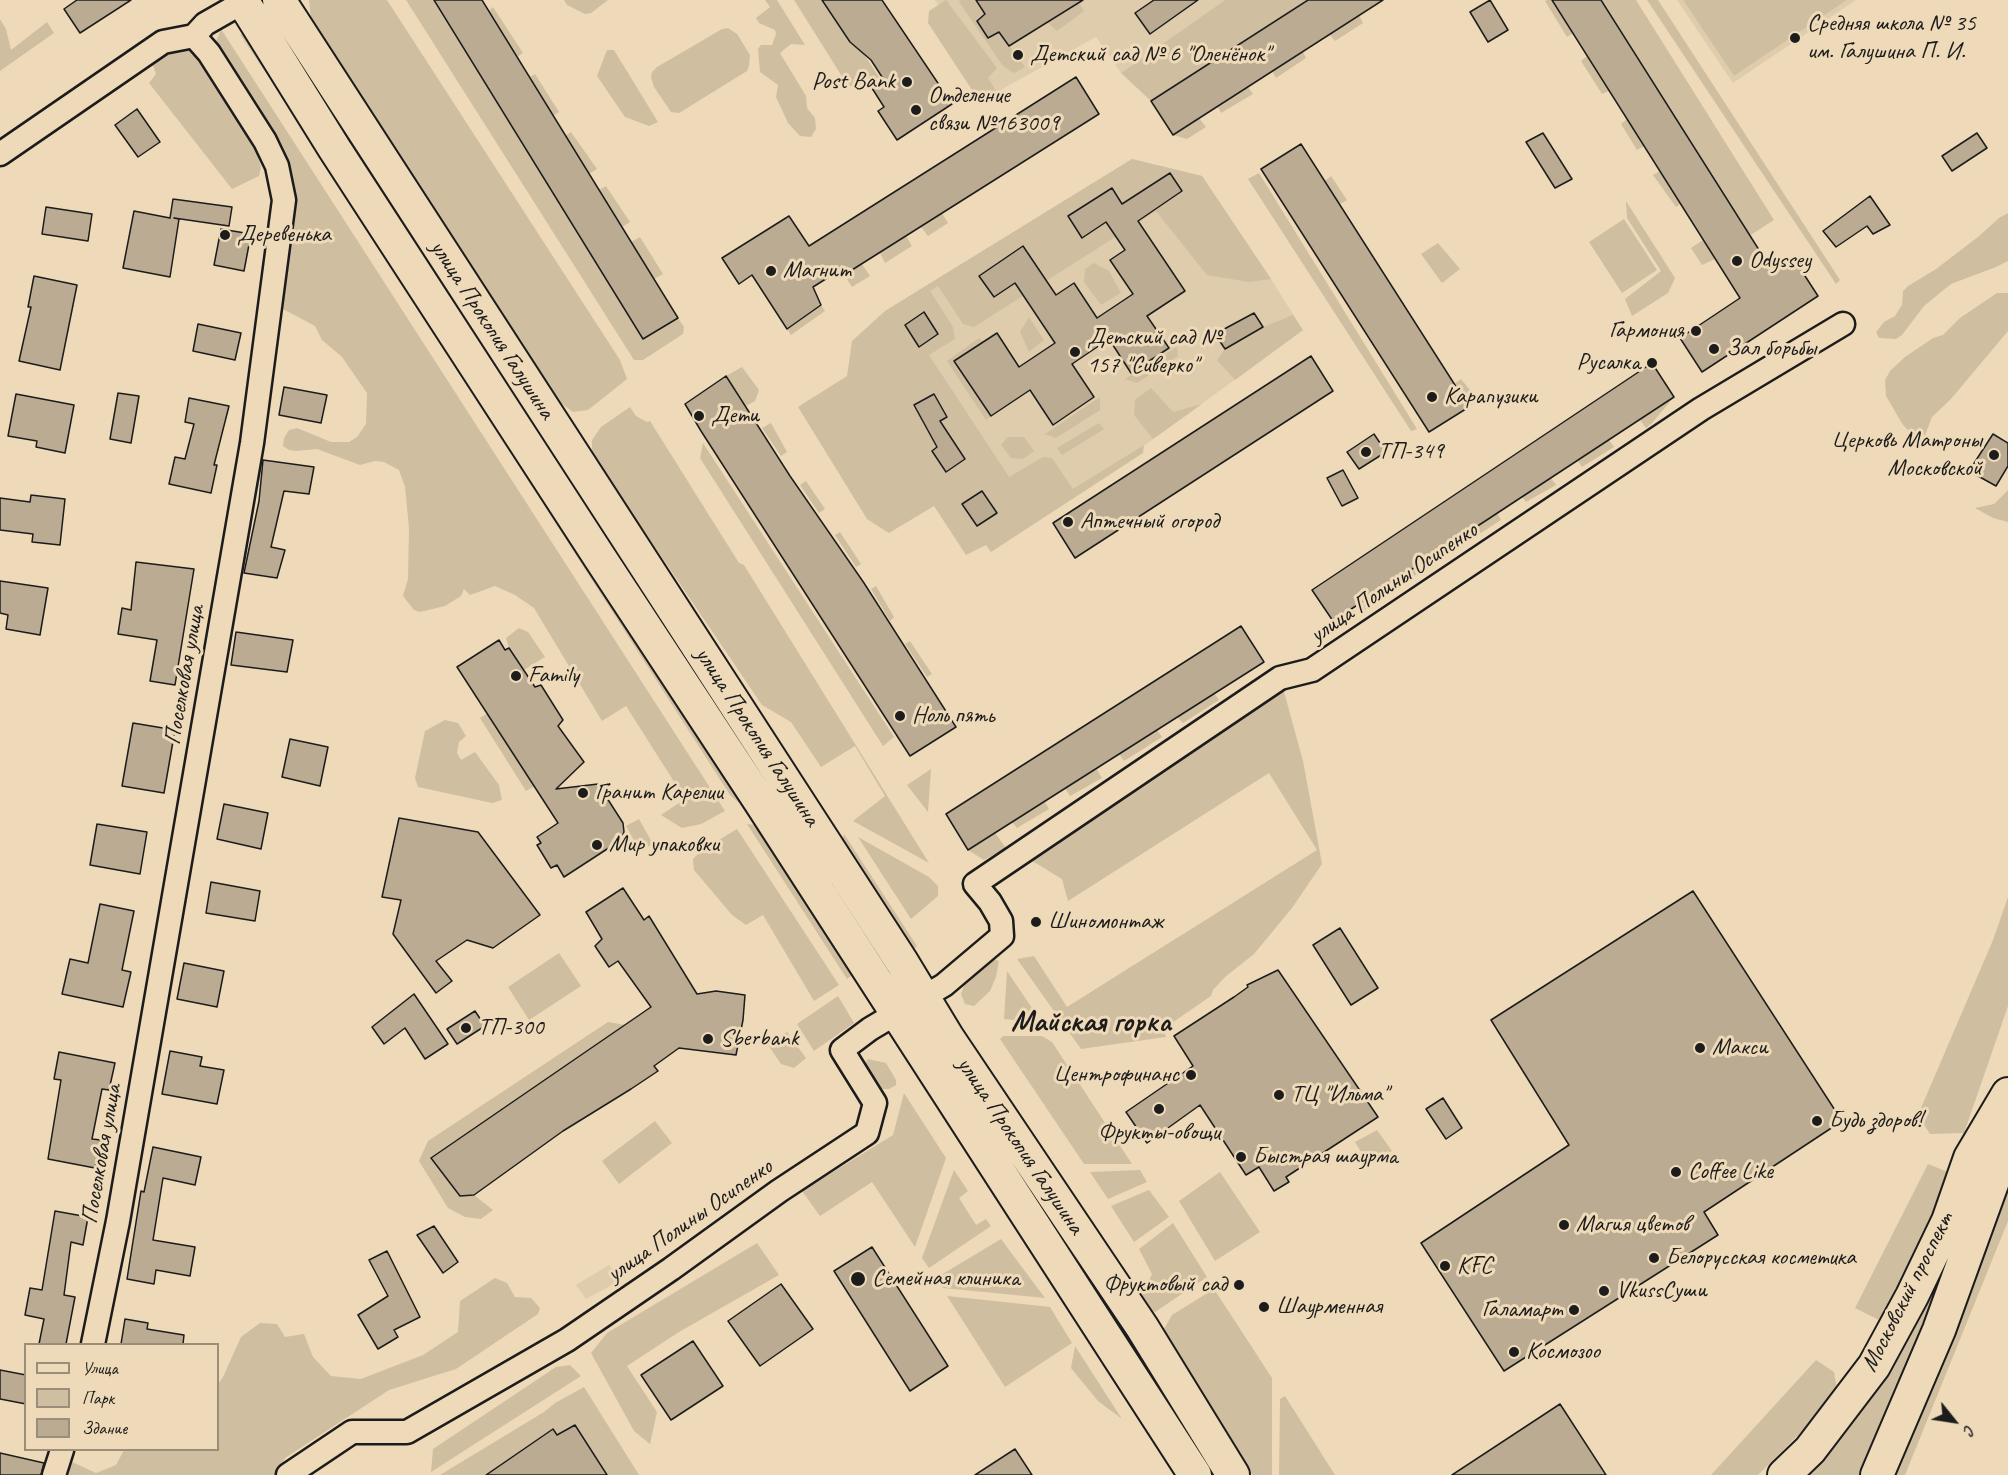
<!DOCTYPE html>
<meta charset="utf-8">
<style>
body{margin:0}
#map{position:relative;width:2008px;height:1475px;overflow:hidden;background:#eedab8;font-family:Caveat,sans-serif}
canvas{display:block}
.legend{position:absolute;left:24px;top:1343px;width:195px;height:108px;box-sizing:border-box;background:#eedab8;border:2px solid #9a8e7a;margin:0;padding:8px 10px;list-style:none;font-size:18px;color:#1c1c1c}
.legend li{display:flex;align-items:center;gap:12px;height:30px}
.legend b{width:30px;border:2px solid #9a8e7a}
.north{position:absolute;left:1924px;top:1391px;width:60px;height:60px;-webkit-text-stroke:4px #eedab8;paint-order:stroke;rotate:120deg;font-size:16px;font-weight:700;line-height:24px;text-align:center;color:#1c1c1c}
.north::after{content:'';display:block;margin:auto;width:21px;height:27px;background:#1c1c1c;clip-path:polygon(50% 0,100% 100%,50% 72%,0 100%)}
</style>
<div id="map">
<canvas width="2008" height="1475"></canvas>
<ul class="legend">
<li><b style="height:8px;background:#eedab8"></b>Улица</li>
<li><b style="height:16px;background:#d0bea1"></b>Парк</li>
<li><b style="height:16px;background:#baab92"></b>Здание</li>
</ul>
<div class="north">С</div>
</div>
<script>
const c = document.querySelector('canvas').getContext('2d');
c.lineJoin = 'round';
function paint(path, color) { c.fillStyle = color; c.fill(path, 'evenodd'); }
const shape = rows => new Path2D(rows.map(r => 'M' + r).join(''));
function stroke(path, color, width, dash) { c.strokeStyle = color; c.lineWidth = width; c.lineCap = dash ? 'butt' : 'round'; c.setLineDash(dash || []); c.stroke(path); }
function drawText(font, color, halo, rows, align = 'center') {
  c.font = font + ' Caveat,sans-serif'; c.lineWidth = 6; c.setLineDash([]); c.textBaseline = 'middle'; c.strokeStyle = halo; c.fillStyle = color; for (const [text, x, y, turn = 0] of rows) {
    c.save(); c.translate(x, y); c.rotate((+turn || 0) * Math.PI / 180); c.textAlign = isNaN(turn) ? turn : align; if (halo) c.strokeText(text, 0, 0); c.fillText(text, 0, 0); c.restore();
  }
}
const built = shape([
 [935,0,1225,0,1121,73,1096,37,997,92],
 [1677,0,1683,0,1734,76,1847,0,1856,0,1733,83],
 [1132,159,1202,176,1271,279,1303,330,1148,443,986,545,872,375,885,311],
 [609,1265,621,1280,586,1299,576,1285]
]);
const green = shape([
 [309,0,387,0,620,360,627,379,588,410,573,412,554,398,311,19],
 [406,0,434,0,643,339,678,318,684,327,683,334,643,360,634,360],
 [564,0,608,0,591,13,585,14,567,5],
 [765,0,777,0,805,45,791,44,780,53,806,96,807,108,815,118,816,129,811,137,800,136,788,123,776,97,778,85,760,72,758,49,761,45,772,45,776,34,775,30,759,23,756,18,770,7],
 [794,0,829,0,879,77,863,86,848,86],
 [946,0,997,68,988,78,997,92,974,93,928,23,929,11],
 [960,0,976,0,985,14,988,38,999,32,1025,67,1014,73,1003,66,959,2],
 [1225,0,1308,0,1151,101,1121,73],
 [1547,0,1552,0,1573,33,1567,37,1545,1],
 [1601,0,1636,0,1774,220,1749,236],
 [1647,0,1658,0,1840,280,1836,284],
 [1683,0,1847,0,1734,76],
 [1079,2,1084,11,1057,31,1047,22],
 [493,7,523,53,517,57,489,11],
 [1359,15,1363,23,1335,41,1329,34],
 [0,19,6,29,11,50,47,22,54,33,0,71],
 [728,28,737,34,750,55,749,66,747,71,679,113,671,112,654,87,651,77,652,72,657,67,722,29],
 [221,29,725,811,701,824,682,828,661,815,685,799,626,706,602,721,534,608,515,595,495,586,470,595,464,589,461,596,445,606,420,612,414,610,403,596,408,579,409,528,405,487,399,470,384,462,375,461,360,465,317,449,296,451,289,450,283,446,284,438,289,430,297,428,331,442,349,442,357,437,366,424,367,393,342,357,322,340,315,326,281,308,275,294,283,249,264,126,216,42],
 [240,34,247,36,290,94,293,114],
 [184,46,196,54,256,150,261,167,259,176,232,189,149,83,156,74,152,62,153,56],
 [607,50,614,50,658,122,649,126,625,117,597,76],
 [1303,52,1306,58,1276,78,1272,71],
 [1587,56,1609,91,1602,94,1581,61],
 [535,74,559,112,553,116,530,77],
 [1248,87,1253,94,1221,113,1218,107],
 [1199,118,1206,127,1187,139,1173,135],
 [1627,119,1644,146,1637,150,1621,124],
 [571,132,597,169,589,174,565,136],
 [1132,159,1202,176,1271,279,1249,282,1207,275,1156,211,974,327,963,324,938,286,930,291,953,327,955,339,929,355,1009,477,1043,457,1052,458,1073,489,1144,445,1143,453,991,552,986,545,966,555,934,506,889,533,867,519,798,407,847,376,852,341,885,311],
 [1660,171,1680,204,1676,207,1653,175],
 [1259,173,1417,429,1411,431,1248,179],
 [1331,176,1347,200,1340,204,1325,181],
 [606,186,630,222,622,227,599,190],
 [1626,201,1675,278,1668,293,1632,316,1625,299,1661,271,1627,218],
 [350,203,363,210,739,791,739,803,730,795],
 [942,213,948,223,928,236,921,227],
 [2008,213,2008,261,1996,267,1951,284,1924,306,1902,335,1896,339,1879,338,1876,332,1884,322,1895,316,1902,305,1903,291,1908,286,1936,269,1978,237,1999,218],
 [1624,219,1657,270,1622,293,1589,242],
 [906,236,912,246,885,263,880,253],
 [640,237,663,274,654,279,631,242],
 [1703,240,1715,259,1702,265,1691,248],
 [1438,243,1460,269,1442,283,1421,254],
 [1094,263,1109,271,1121,293,1101,305,1084,282,1085,269],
 [862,264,870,276,852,287,844,275],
 [1997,293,2008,293,2008,331,1951,399,1932,417,1924,438,1911,433,1903,425,1886,396,1885,380,1890,371,1905,357,1933,338,1943,335,1960,318],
 [821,305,825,311,791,335,787,329],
 [1293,315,1303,330,1235,380,1217,360,1225,349,1263,327],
 [1029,317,1044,340,1029,352,1020,332],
 [979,338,983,342,955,362,991,416,986,420,947,361],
 [1177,347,1178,356,1137,383,1125,379],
 [742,367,759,390,755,401,746,406,726,376],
 [1461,379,1478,400,1469,407,1454,384],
 [1151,388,1173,412,1202,404,1153,439,1134,415,1135,400],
 [1100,397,1100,410,1056,438,1045,434],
 [1674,397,1652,423,1646,428,1640,420],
 [630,407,636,416,647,422,650,421,739,563,744,565,929,863,853,821,885,796,855,746,821,767,791,722,762,705,592,454,592,440,601,427],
 [771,423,787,452,781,456,762,428],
 [1099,423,1104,429,1062,455,1057,448],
 [1008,437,1024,437,1034,451,1023,459,1011,458,1001,445],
 [1609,440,1614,447,1582,467,1578,461],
 [703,443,894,737,883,746,700,458],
 [1551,478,1556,485,1526,502,1522,497],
 [806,481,825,509,819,513,800,485],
 [2008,490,2008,522,1993,518,1975,508,1994,504],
 [1497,513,1501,520,1467,542,1463,536],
 [840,532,861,564,856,567,835,535],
 [1440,551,1444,558,1412,577,1408,571],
 [876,586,894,617,890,621,871,589],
 [1385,587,1389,594,1365,610,1360,604],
 [519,628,528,632,545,657,524,670,509,648,506,638],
 [910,641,932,674,927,677,905,644],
 [1283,688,1303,761,1322,864,1292,908,1254,954,1225,977,1213,990,1211,996,1166,1027,1164,1031,1166,1037,1081,1049,1017,959,1034,956,1067,1007,1317,850,1269,773,1068,901,1062,879,1019,853],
 [1214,693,1219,700,1183,723,1177,717],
 [488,713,535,786,526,791,480,718],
 [445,720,458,723,466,736,459,742,457,753,461,760,475,752,499,785,502,800,492,803,418,787,415,778,425,731],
 [1157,730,1162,737,1124,761,1119,754],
 [1096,768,1102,778,1070,796,1065,788],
 [931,769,928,812,907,785],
 [1045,802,1049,809,1017,828,1012,822],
 [639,819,653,844,640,851,626,826],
 [747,824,755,825,766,833,855,973,847,979],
 [737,829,839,985,814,1001,763,915,746,925,732,915,694,870,693,859,701,851],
 [995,833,1006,848,984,860,968,850],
 [844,834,917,946,914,949,842,840],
 [858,837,929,877,938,886,938,896,911,919],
 [2008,897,2008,1006,1964,1133,1930,1134,1918,1115,1993,940],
 [559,953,581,986,529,1020,508,987],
 [994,959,999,961,996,977,990,991,974,1006,965,1004,961,994,964,986],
 [1007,971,1042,1023,1004,1019],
 [838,996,854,1023,814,1051,797,1024],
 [608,1022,625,1025,431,1158,460,1196,474,1195,493,1210,481,1219,465,1217,448,1208,419,1161,428,1141],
 [787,1032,806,1058,794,1068,781,1064,768,1045],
 [1003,1036,1042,1036,1052,1042,1132,1164,1084,1164,1000,1039],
 [868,1059,886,1063,896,1080,896,1085,889,1089,878,1089,864,1065],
 [904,1093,946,1158,915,1247,872,1182,820,1216,802,1191,893,1135],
 [655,1121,672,1143,619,1184,602,1161],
 [1377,1130,1392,1151,1369,1165,1355,1142],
 [1928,1164,1948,1172,1931,1220,1909,1269,1879,1320,1855,1308],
 [954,1170,968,1191,959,1198,976,1225,986,1219,991,1226,929,1268,922,1258],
 [1140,1170,1147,1182,1108,1199,1090,1172],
 [1220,1172,1260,1232,1215,1261,1179,1201],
 [2008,1187,2008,1221,1905,1475,1895,1475],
 [1149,1190,1169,1217,1134,1242,1111,1206],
 [1173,1223,1207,1277,1155,1312,1148,1310,1135,1294,1146,1286,1152,1274,1139,1249],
 [1001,1239,1045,1298,943,1288,936,1278],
 [757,1243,779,1275,679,1332,627,1366,657,1412,650,1444,634,1431,591,1353,607,1333],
 [495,1278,507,1283,515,1297,531,1298,540,1308,538,1314,456,1369,389,1390,285,1458,276,1475,66,1475,70,1461,96,1473,116,1465,124,1450,218,1450,218,1384,223,1377,241,1337,260,1323,277,1324,285,1337,304,1334,313,1357,331,1376,361,1379,423,1355,458,1332,460,1301],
 [1934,1288,1941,1291,1883,1428,1860,1475,1804,1475,1905,1341],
 [1214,1289,1272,1378,1272,1475,1253,1475,1246,1470,1161,1334,1172,1315],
 [947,1296,1050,1307,1072,1343,1005,1387],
 [1075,1346,1122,1419,1098,1401,1071,1368],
 [1816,1360,1834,1372,1837,1389,1814,1419,1758,1475,1711,1475],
 [570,1365,581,1376,431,1472,433,1449,556,1367],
 [584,1387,639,1475,440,1475,544,1412,555,1403],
 [1285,1396,1335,1475,1279,1475,1280,1399]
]);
const building = shape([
 [77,0,131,0,80,33,64,9,77,0],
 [434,0,482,0,678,318,643,339,434,0],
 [822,0,882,0,952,104,897,140,878,111,884,107,870,85,882,77,871,60,850,42,822,0],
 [976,0,1083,0,1009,46,999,32,988,38,977,21,985,14,976,0],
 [1154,0,1198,0,1150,34,1135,13,1154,0],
 [1308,0,1383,0,1173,135,1151,101,1308,0],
 [1490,0,1508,30,1488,42,1470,12,1490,0],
 [1552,0,1601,0,1773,272,1794,259,1818,296,1702,372,1680,338,1740,298,1552,0],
 [1076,77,1099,114,844,275,840,270,813,287,821,305,787,329,752,275,739,284,722,258,789,216,809,246,1076,77],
 [137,109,160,142,138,157,115,125,137,109],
 [1543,133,1572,179,1555,188,1526,142,1543,133],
 [1977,133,1987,148,1952,171,1942,156,1977,133],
 [1301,144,1469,407,1429,432,1261,169,1301,144],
 [1170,173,1182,191,1138,221,1185,291,1147,316,1169,348,1131,373,1109,339,1072,364,1094,397,1053,425,1030,390,991,416,954,361,997,333,1019,367,1055,343,1015,283,994,297,979,276,1023,246,1056,295,1074,283,1097,318,1133,294,1110,260,1125,250,1106,222,1082,238,1068,216,1112,188,1122,204,1170,173],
 [1870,196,1890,225,1873,234,1867,226,1836,247,1823,231,1870,196],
 [173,199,232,207,229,226,174,218,179,219,170,277,123,268,134,211,170,218,173,199],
 [46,207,92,214,88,241,42,234,46,207],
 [221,229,251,234,244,271,214,265,221,229],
 [34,276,77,285,60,370,19,361,31,307,28,307,34,276],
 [924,312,938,334,919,347,905,325,924,312],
 [1254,313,1263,327,1225,349,1215,334,1254,313],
 [198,324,241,333,235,360,193,351,198,324],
 [1311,356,1333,391,1075,558,1053,523,1311,356],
 [1652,363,1674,397,1333,621,1312,590,1652,363],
 [726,376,790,476,864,583,956,727,910,756,701,431,685,404,726,376],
 [284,387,327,395,321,423,279,415,284,387],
 [118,393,139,396,131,443,110,439,118,393],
 [16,394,74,405,65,453,36,447,37,441,8,436,16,394],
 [934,394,947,417,940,421,965,459,946,472,932,451,937,447,914,405,934,394],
 [189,398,229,406,214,465,217,465,211,493,169,484,175,457,185,459,194,424,185,422,189,398],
 [1374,434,1386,452,1359,469,1347,452,1374,434],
 [1993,434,2008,443,2008,466,1996,486,1969,471,1993,434],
 [263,460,314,467,309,494,284,491,271,547,285,550,277,578,244,573,259,501,263,460],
 [1343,470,1358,498,1342,506,1327,478,1343,470],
 [982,491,997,513,977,526,962,504,982,491],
 [31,495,65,499,60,545,32,542,33,534,0,530,0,498,30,502,31,495],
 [136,562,194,569,175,685,150,681,157,640,118,634,122,608,131,610,136,562],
 [0,581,48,588,40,635,6,629,8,615,0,613,0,581],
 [1241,626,1264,662,968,850,946,814,1241,626],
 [236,632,293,640,287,672,231,665,236,632],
 [499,640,505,650,509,648,535,687,541,685,563,720,558,726,584,762,556,789,598,784,623,823,624,832,621,840,564,877,557,865,551,868,537,845,541,843,537,837,558,823,457,667,499,640],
 [133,723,175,730,164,793,122,786,133,723],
 [290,739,328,747,320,786,282,777,290,739],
 [224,804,268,813,261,849,217,839,224,804],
 [399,818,478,832,540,915,493,948,467,940,436,961,452,981,436,993,393,934,401,900,382,897,399,818],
 [97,824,147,832,140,874,90,865,97,824],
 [211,882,260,891,255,921,206,913,211,882],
 [623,888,644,920,649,916,697,994,716,991,745,995,743,1020,736,1055,679,1048,654,1066,658,1071,631,1089,563,1131,474,1195,460,1196,431,1158,651,1007,618,961,609,967,595,946,602,939,586,912,623,888],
 [1693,891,1842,1121,1704,1212,1718,1235,1504,1371,1421,1243,1569,1145,1491,1020,1693,891],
 [100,904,134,911,122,970,131,972,123,1007,62,994,70,959,88,963,100,904],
 [1340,928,1378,988,1351,1005,1313,945,1340,928],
 [184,963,224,971,217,1007,177,999,184,963],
 [1278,970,1378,1117,1286,1177,1289,1182,1274,1191,1259,1167,1246,1175,1200,1105,1147,1143,1126,1112,1193,1066,1174,1036,1234,997,1248,987,1247,985,1278,970],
 [414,994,448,1044,425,1059,405,1028,384,1044,372,1027,414,994],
 [475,1011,485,1026,457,1044,447,1029,475,1011],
 [170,1051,202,1057,200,1066,224,1070,217,1104,162,1094,170,1051],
 [59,1052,115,1063,109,1090,102,1089,92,1139,101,1140,95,1168,48,1159,61,1080,54,1079,59,1052],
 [1443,1098,1462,1128,1446,1139,1426,1109,1443,1098],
 [153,1147,201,1157,195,1185,163,1178,153,1240,195,1247,190,1276,156,1270,154,1284,127,1279,141,1191,144,1192,153,1147],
 [55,1211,88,1217,83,1245,71,1242,64,1295,75,1297,66,1344,39,1344,44,1319,25,1315,30,1288,42,1290,55,1211],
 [434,1226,458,1262,443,1273,417,1235,434,1226],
 [872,1247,948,1366,910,1391,834,1271,872,1247],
 [387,1251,420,1317,394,1330,398,1337,378,1349,358,1315,388,1296,369,1260,387,1251],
 [781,1284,813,1329,760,1366,728,1321,781,1284],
 [125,1319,148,1323,147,1329,184,1335,183,1344,121,1344,125,1319],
 [693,1341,723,1386,671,1420,641,1375,693,1341],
 [0,1370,26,1375,26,1404,0,1399,0,1370],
 [1560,1404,1606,1475,1452,1475,1560,1404],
 [575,1425,607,1475,486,1475,553,1429,557,1435,575,1425],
 [1015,1449,1032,1475,975,1475,1015,1449],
 [0,1453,44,1463,41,1475,0,1475,0,1453]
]);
const street = shape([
 [0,154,163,42,194,36,205,24,247,0],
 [93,1344,118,1221,252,443,284,200,277,166,265,141,209,53,194,36],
 [54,1475,62,1450],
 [288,1475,352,1432,407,1432,567,1340,671,1269,779,1191,867,1133,875,1103,842,1050,870,1029,944,985,1002,936,1001,921,990,902,975,884,1280,678,1312,670,1701,409,1843,324]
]);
const secondary = shape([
 [242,0,334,148,600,558,761,803,1195,1475],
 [279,0,902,962,948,1038,1142,1327,1233,1475],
 [1784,1475,1810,1450,1874,1366,1912,1296,1948,1221,1970,1158,2008,1094],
 [1877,1475,1939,1330,1993,1181,2008,1113]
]);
const markers = [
 [1795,38,6,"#1c1c1c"],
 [1018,55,6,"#1c1c1c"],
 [907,82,6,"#1c1c1c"],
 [916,110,6,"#1c1c1c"],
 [225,235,6,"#1c1c1c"],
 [1737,261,6,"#1c1c1c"],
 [771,271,6,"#1c1c1c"],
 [1696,331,6,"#1c1c1c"],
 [1714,349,6,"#1c1c1c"],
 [1075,352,6,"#1c1c1c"],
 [1652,363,6,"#1c1c1c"],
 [1432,397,6,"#1c1c1c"],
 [699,416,6,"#1c1c1c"],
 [1366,452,6,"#1c1c1c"],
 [1994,455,6,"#1c1c1c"],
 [1068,522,6,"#1c1c1c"],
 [516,676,6,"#1c1c1c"],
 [900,716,6,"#1c1c1c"],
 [583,793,6,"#1c1c1c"],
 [597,845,6,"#1c1c1c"],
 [1036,922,6,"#1c1c1c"],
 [466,1028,6,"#1c1c1c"],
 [708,1039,6,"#1c1c1c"],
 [1700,1048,6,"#1c1c1c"],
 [1191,1075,6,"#1c1c1c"],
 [1279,1095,6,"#1c1c1c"],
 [1159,1109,6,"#1c1c1c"],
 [1817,1121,6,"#1c1c1c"],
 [1241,1157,6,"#1c1c1c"],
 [1676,1172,6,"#1c1c1c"],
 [1564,1225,6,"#1c1c1c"],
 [1654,1258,6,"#1c1c1c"],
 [1445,1266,6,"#1c1c1c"],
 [858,1279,8,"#1c1c1c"],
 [1239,1285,6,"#1c1c1c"],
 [1604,1291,6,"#1c1c1c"],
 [1264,1307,6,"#1c1c1c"],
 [1574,1310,6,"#1c1c1c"],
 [1514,1352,6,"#1c1c1c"]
];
const poiNames = [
 ["Средняя школа № 35",1807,24],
 ["им. Галушина П. И.",1807,52],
 ["Детский сад № 6 \"Оленёнок\"",1030,55],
 ["Post Bank",895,82,"right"],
 ["Отделение",928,96],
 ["связи №163009",928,124],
 ["Деревенька",237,235],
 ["Odyssey",1749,261],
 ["Магнит",783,271],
 ["Гармония",1684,331,"right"],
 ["Детский сад №",1087,338],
 ["157 \"Сиверко\"",1087,366],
 ["Зал борьбы",1726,349],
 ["Русалка",1640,363,"right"],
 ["Карапузики",1444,397],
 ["Дети",711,416],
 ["Церковь Матроны",1982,441,"right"],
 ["Московской",1982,469,"right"],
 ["ТП-349",1378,452],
 ["Аптечный огород",1080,522],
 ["Family",528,676],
 ["Ноль пять",912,716],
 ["Гранит Карелии",595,793],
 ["Мир упаковки",609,845],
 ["Шиномонтаж",1048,922],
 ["ТП-300",478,1028],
 ["Sberbank",720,1039],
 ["Макси",1712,1048],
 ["Центрофинанс",1179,1075,"right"],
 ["ТЦ \"Ильма\"",1291,1095],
 ["Будь здоров!",1829,1121],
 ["Фрукты-овощи",1159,1133,"center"],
 ["Быстрая шаурма",1253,1157],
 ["Coffee Like",1688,1172],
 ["Магия цветов",1576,1225],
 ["Белорусская косметика",1666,1258],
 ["KFC",1457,1266],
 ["Семейная клиника",872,1279],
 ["Фруктовый сад",1227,1285,"right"],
 ["VkussСуши",1616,1291],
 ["Шаурменная",1276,1307],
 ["Галамарт",1562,1310,"right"],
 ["Космозоо",1526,1352]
];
const streetNames = [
 ["улица Прокопия Галушина",492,330,57],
 ["улица Полины Осипенко",1394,583,-34],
 ["Поселковая улица",185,675,-80],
 ["улица Прокопия Галушина",757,737,57],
 ["улица Прокопия Галушина",1020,1146,56],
 ["Поселковая улица",102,1154,-80],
 ["улица Полины Осипенко",690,1221,-35],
 ["Московский проспект",1908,1292,-63]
];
const districtNames = [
 ["Майская горка",1091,1023]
];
paint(built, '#deccad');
paint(green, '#d0bea1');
paint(building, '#baab92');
stroke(building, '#1c1c1c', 1.5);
stroke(street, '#1c1c1c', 27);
stroke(secondary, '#1c1c1c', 36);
stroke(street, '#eedab8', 22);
stroke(secondary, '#eedab8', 32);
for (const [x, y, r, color] of markers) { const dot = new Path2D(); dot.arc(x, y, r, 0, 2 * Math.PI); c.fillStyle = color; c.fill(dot); stroke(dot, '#eedab8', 2); }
drawText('24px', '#1c1c1c', '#eedab8', poiNames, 'left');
drawText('24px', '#1c1c1c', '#eedab8', streetNames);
drawText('bold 30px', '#1c1c1c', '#eedab8', districtNames);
</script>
